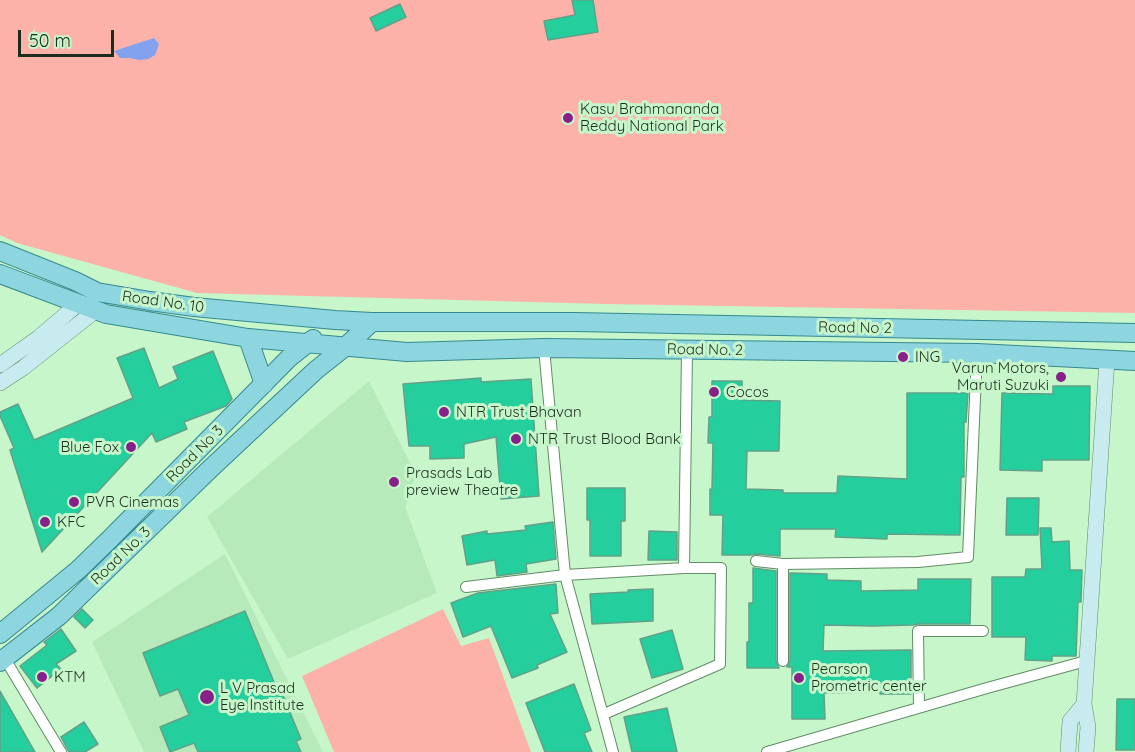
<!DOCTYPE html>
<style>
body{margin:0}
#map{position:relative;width:1135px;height:752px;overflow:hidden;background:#c7f6cb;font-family:Quicksand,sans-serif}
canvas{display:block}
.scale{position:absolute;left:18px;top:30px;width:96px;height:27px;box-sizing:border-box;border:3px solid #1c2d1d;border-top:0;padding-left:8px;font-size:18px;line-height:21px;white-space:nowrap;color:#1c2d1d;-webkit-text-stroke:4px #c7f6cb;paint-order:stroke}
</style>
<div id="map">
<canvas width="1135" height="752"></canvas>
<div class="scale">50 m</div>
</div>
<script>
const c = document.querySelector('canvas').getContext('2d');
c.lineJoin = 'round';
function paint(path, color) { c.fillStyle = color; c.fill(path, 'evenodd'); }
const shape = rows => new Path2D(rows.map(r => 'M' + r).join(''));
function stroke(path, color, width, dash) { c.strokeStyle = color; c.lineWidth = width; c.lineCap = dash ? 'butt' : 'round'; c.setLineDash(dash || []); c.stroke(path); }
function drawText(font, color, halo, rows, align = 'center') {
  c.font = font + ' Quicksand,sans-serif'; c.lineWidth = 6; c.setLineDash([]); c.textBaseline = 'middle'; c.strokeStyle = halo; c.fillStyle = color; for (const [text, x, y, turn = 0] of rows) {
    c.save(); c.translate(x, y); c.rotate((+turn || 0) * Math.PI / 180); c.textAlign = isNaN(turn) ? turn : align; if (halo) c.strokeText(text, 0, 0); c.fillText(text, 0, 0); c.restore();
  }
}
const built = shape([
 [369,381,416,475,405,507,437,593,288,659,207,517],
 [225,554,323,752,144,752,92,642]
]);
const green = shape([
 [0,0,1135,0,1135,313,607,304,197,293,17,243,0,235],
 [443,609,461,646,489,638,531,752,334,752,302,676]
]);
const water = shape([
 [154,38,159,44,155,55,148,59,139,60,130,58,120,58,114,51]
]);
const building = shape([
 [572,0,593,0,598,32,548,40,544,21,575,15,572,0],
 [400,4,406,17,376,31,370,18,400,4],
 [144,348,159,388,178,379,173,367,213,351,232,399,226,406,184,422,187,429,156,442,152,433,42,552,10,450,14,448,0,416,0,412,18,404,34,440,133,398,117,358,144,348],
 [481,378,481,382,531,379,539,496,501,499,496,437,464,444,464,458,430,459,430,446,409,446,403,384,481,378],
 [712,381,742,381,742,400,780,401,779,451,747,451,746,489,783,490,783,493,837,493,838,476,907,479,907,393,968,393,966,422,964,422,964,477,961,477,960,535,887,534,887,539,835,537,836,529,780,529,780,556,757,554,751,555,722,555,723,515,710,515,710,489,712,489,713,443,708,443,709,417,712,417,712,381],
 [1053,386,1090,386,1089,460,1042,460,1042,471,1000,470,1002,393,1053,394,1053,386],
 [587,488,625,488,625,521,621,521,621,556,590,556,590,520,587,520,587,488],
 [1007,498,1039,498,1038,535,1006,535,1007,498],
 [553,522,556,559,526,564,527,572,497,576,495,560,467,565,462,536,487,531,487,534,526,530,525,526,553,522],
 [1040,528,1051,528,1052,542,1069,541,1070,570,1082,570,1081,602,1078,602,1076,656,1052,656,1052,661,1025,660,1026,637,992,637,992,577,1025,577,1026,569,1042,569,1040,528],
 [649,531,677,532,677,560,648,560,649,531],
 [753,568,776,571,776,661,779,668,747,668,747,642,749,642,749,603,753,603,753,568],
 [790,573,827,574,827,580,861,581,861,591,918,590,918,579,971,579,970,624,918,624,913,625,873,626,824,625,823,651,911,650,911,694,880,694,880,692,824,693,825,719,792,719,792,667,787,667,790,661,790,573],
 [556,584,558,613,550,614,567,652,537,665,538,668,512,678,491,626,463,637,451,603,478,593,556,584],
 [653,589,653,621,592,624,590,594,628,592,628,590,653,589],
 [82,609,93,620,85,628,74,617,82,609],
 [245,611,276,687,279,686,301,739,296,741,301,752,198,752,194,743,170,752,160,727,189,715,178,689,160,696,143,653,245,611],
 [61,629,76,651,56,664,61,669,37,688,20,666,47,645,44,642,61,629],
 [672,630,683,669,652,678,640,639,672,630],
 [574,684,591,730,584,733,592,752,545,752,526,703,574,684],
 [0,691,35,752,0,752,0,691],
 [1117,699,1135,699,1135,750,1116,750,1117,699],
 [667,708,677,752,632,752,624,717,667,708],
 [84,722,98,744,85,752,69,752,61,737,84,722]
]);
const street = shape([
 [544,348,565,575,613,752],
 [756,561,783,564,918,562,968,557,977,353],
 [783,564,783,661],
 [684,568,687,350],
 [466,587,565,575,684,568,721,568,720,664,604,714],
 [5,659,61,752],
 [919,707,918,631,983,631],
 [767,752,987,688,1086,661]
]);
const secondary = shape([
 [0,365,38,338,78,304],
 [0,383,23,368,95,311],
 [1068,752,1070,721,1084,704],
 [1086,752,1088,727,1084,704,1107,360]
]);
const primary = shape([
 [0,251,75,281,97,292,150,301,194,307,335,320,372,322,575,322,1135,333],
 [0,274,106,314,248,338,407,352,544,348,977,353,1135,361],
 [248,338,264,384],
 [0,634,78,570,110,539,289,358,313,339],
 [0,662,59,616,210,469,316,370,345,347,372,322]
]);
const markers = [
 [568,118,6,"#872189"],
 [903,357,6,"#872189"],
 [1061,377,6,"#872189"],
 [714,392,6,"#872189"],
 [444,412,6,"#872189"],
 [516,439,6,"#872189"],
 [131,447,6,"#872189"],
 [394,482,6,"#872189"],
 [74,502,6,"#872189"],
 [45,522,6,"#872189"],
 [42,677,6,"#872189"],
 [799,678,6,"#872189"],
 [207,697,8,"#872189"]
];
const poiNames = [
 ["Kasu Brahmananda",580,109],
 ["Reddy National Park",580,126],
 ["ING",915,357],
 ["Varun Motors,",1049,368,"right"],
 ["Maruti Suzuki",1049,385,"right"],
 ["Cocos",726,392],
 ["NTR Trust Bhavan",456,412],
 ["NTR Trust Blood Bank",528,439],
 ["Blue Fox",119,447,"right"],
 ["Prasads Lab",406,473],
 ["preview Theatre",406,490],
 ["PVR Cinemas",86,502],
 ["KFC",57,522],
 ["Pearson",811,669],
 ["Prometric center",811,686],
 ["KTM",54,677],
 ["L V Prasad",220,688],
 ["Eye Institute",220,705]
];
const streetNames = [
 ["Road No. 10",163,302,8],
 ["Road No 2",855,328,1],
 ["Road No. 2",705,350,1],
 ["Road No 3",195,454,-45],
 ["Road No. 3",121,556,-44]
];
paint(built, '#b6eabb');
paint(green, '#fcb2a9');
paint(water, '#82a1ef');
paint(building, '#24cf9d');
stroke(building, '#62a188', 1.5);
stroke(street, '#618c65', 12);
stroke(secondary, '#618c65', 16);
stroke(primary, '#35898d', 20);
stroke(street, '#fff', 10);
stroke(secondary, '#c7ebef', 15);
stroke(primary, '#8ed6df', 18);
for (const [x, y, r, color] of markers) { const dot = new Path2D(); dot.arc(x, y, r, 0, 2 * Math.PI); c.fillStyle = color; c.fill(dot); stroke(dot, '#c7f6cb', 2); }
drawText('15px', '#1c2d1d', '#c7f6cb', poiNames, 'left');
drawText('15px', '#1c2d1d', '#c7f6cb', streetNames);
</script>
